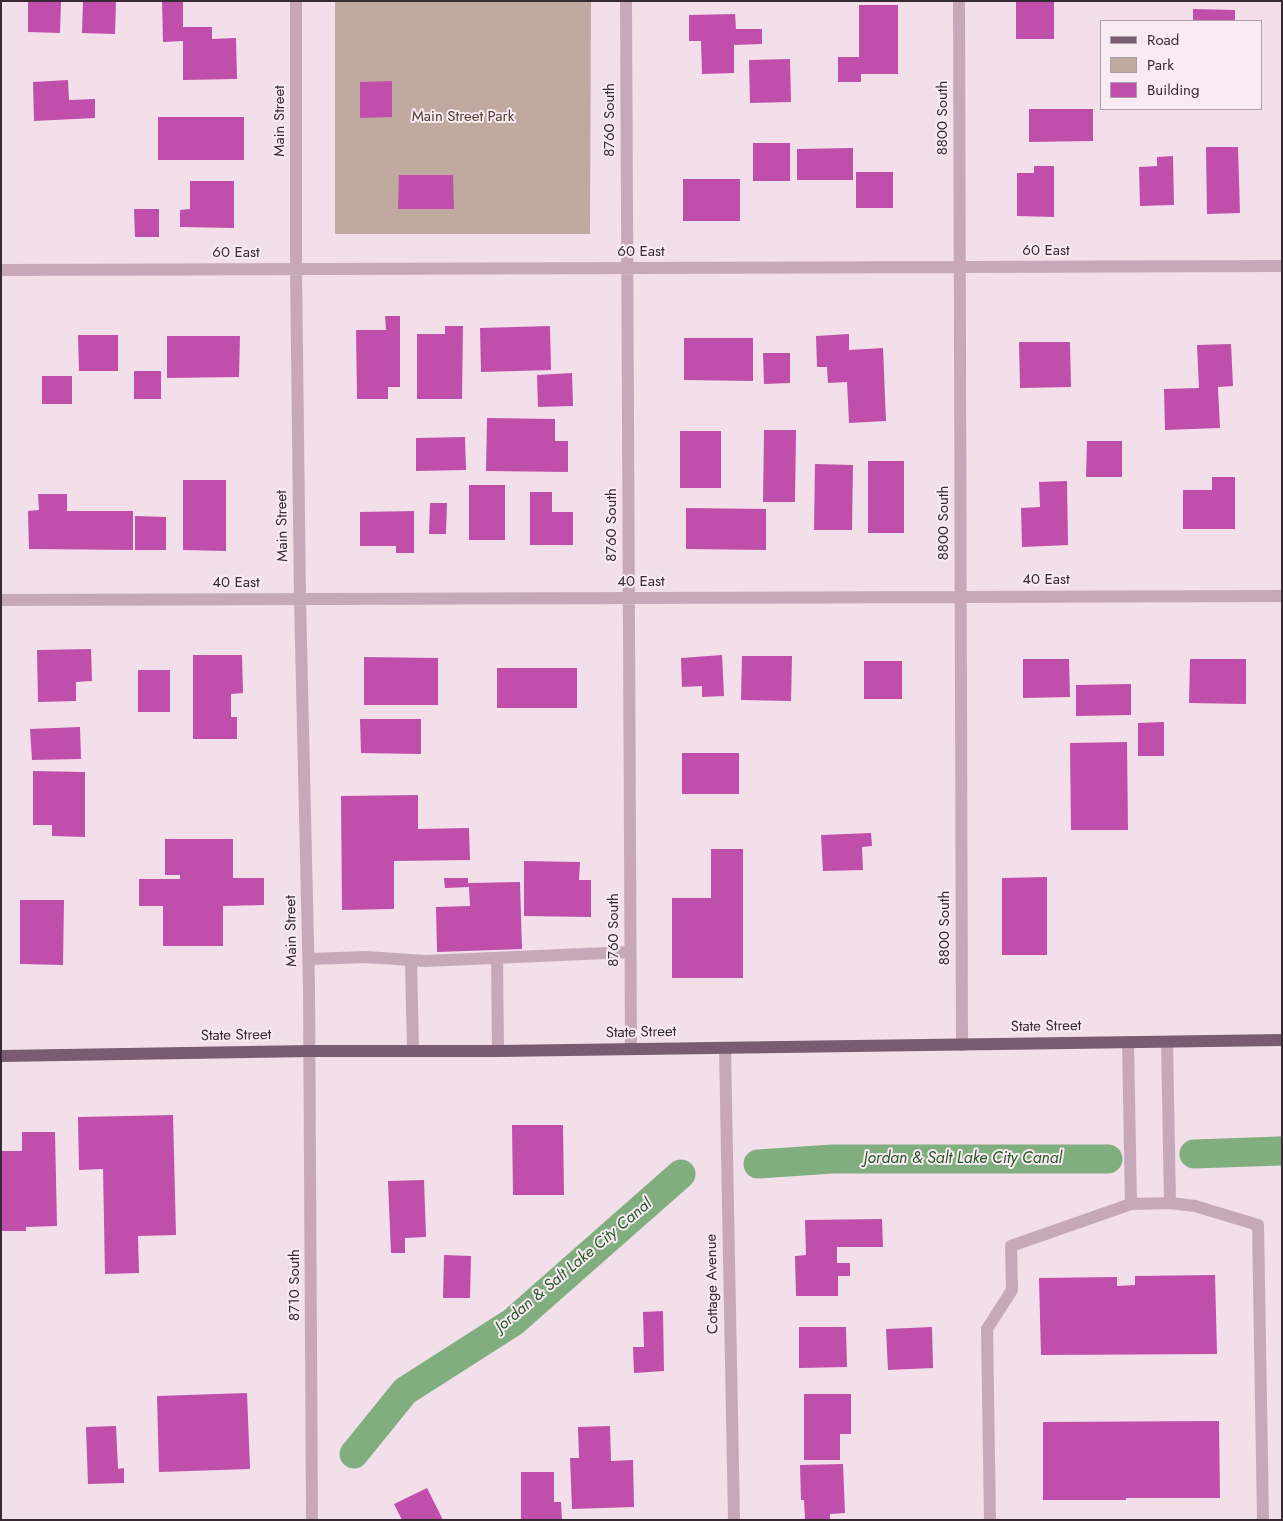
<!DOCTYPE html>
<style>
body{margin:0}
#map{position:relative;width:1283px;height:1521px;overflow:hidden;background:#f2dfe9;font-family:Jost,sans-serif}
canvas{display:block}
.frame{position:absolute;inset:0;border:2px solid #382a34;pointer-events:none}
.legend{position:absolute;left:1100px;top:20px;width:162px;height:90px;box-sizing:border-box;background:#f9ebf3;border:1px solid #ac9ea7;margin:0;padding:6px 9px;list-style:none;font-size:15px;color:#382a34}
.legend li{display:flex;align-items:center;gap:10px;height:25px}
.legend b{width:25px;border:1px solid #ac9ea7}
</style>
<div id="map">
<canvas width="1283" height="1521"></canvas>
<div class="frame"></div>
<ul class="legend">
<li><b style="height:6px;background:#795c71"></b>Road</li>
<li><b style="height:14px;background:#c0a99f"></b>Park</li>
<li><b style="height:14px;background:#c04fab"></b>Building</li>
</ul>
</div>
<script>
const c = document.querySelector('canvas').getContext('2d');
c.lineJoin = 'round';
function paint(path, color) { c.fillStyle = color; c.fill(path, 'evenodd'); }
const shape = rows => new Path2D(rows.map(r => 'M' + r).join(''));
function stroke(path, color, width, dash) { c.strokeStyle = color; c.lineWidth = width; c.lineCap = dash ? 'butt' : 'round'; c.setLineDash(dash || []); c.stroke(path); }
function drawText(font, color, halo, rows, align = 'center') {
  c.font = font + ' Jost,sans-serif'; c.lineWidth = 4; c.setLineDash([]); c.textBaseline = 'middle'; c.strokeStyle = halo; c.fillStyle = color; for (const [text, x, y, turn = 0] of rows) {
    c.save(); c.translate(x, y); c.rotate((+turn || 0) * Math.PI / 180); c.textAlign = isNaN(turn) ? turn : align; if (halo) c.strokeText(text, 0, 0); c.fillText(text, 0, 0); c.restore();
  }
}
const green = shape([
 [335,1,591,1,590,234,335,234]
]);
const canal = shape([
 [1194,1154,1280,1151],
 [758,1164,833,1159,1108,1159],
 [354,1454,405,1391,513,1322,681,1174]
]);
const building = shape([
 [28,1,61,1,60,33,28,32],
 [83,1,116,1,115,34,82,33],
 [162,1,183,1,183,27,212,27,212,39,236,38,237,79,183,80,183,41,163,42],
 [1016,1,1054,1,1054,39,1016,39],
 [859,5,898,5,898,74,861,74,861,82,838,82,838,57,859,57],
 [1193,9,1235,10,1235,21,1193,21],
 [735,14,736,29,762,29,762,44,734,45,734,73,702,74,701,41,689,41,689,15],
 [790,59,791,102,750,103,749,60],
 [68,80,69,100,95,99,95,118,34,121,33,82],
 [392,81,392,117,360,118,360,82],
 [1029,109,1093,109,1093,141,1029,142],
 [158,117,244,117,244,160,158,160],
 [753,143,790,143,790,181,753,181],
 [1206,147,1238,147,1240,213,1207,214],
 [853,148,853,180,797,180,797,149],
 [1173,156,1174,205,1140,206,1139,167,1157,166,1157,157],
 [1034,166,1054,166,1054,217,1017,216,1017,173,1034,173],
 [856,172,893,172,893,208,856,208],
 [399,175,453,175,454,209,398,209],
 [683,179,740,179,740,221,683,221],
 [190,181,234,181,234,228,180,227,180,210,190,209],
 [134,209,159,209,159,237,135,237],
 [385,316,400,316,400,387,388,387,388,399,357,399,356,330,386,330],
 [445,326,463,326,462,399,417,399,417,334,445,334],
 [550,326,551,370,481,372,480,328],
 [849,334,849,350,883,348,886,421,849,423,847,382,828,383,827,367,817,367,816,336],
 [78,335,118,335,118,371,79,371],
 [167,336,240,336,239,377,167,378],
 [684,338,753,338,753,381,684,380],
 [1019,342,1070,342,1071,387,1020,388],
 [1231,344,1233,386,1218,387,1220,428,1165,430,1164,389,1199,388,1197,345],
 [763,353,790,353,790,383,764,384],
 [134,371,161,371,161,399,134,399],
 [572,373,573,406,538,407,537,375],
 [42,376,72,376,72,404,42,404],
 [487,418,555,419,555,441,568,441,568,472,486,471],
 [764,430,796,430,795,502,763,502],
 [680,431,721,431,721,488,680,488],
 [465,437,466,470,416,471,416,438],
 [1087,441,1122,441,1122,477,1086,477],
 [868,461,904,461,904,533,868,533],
 [815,464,853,465,852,530,814,530],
 [1212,477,1235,477,1235,529,1183,529,1183,490,1212,490],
 [183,480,226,480,226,551,183,550],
 [1067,481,1068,545,1022,547,1021,508,1040,507,1039,482],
 [469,485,505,485,505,540,469,540],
 [530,492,552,492,552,512,573,512,573,545,530,545],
 [38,494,67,494,67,511,133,511,133,550,29,549,28,511,39,510],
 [430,503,447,503,446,534,429,534],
 [686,508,766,509,766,550,686,549],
 [414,511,414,553,396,553,396,546,360,546,360,512],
 [135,516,166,517,166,550,135,550],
 [91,649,92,681,76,682,76,701,38,702,37,650],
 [193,655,242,655,243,693,231,694,231,717,237,717,237,739,193,739],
 [722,655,724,696,702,697,702,686,682,687,681,658],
 [742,656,792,656,791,701,741,700],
 [364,657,438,658,438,705,364,705],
 [1023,659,1069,659,1070,697,1023,698],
 [1190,659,1246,659,1246,704,1189,703],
 [864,661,902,661,902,699,864,699],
 [497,668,577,668,577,708,497,708],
 [138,670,170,670,170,712,138,712],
 [1131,684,1131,715,1076,716,1076,685],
 [360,719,421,719,421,754,361,753],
 [1164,722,1164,756,1138,756,1138,723],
 [80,727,81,759,32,760,30,729],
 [1127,742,1128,830,1071,830,1070,743],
 [682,753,739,753,739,794,682,794],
 [33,771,85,772,85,837,52,836,52,825,33,825],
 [418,795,418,829,469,828,470,860,394,861,394,909,342,910,341,796],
 [871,833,872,846,862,847,863,870,823,871,821,835],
 [165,839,233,839,233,878,264,878,264,905,223,906,223,946,163,946,163,906,139,906,139,879,180,879,180,875,165,875],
 [711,849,743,849,743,978,672,978,672,898,711,898],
 [524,861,580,862,579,880,591,880,591,917,524,916],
 [1047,877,1047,955,1002,955,1002,878],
 [444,878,468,878,468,883,520,882,522,949,437,952,436,907,470,906,469,887,445,888],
 [20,900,64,900,63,965,20,964],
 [173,1115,176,1235,138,1236,139,1273,105,1274,103,1169,79,1170,78,1117],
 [512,1125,563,1125,564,1195,513,1195],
 [22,1132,55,1132,57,1226,26,1227,26,1231,1,1231,1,1151,22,1151],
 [424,1180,426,1237,405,1238,405,1253,391,1253,388,1181],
 [882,1219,883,1247,837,1247,837,1263,850,1263,850,1276,838,1276,838,1296,796,1296,795,1256,806,1255,805,1220],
 [444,1255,471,1256,470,1298,443,1298],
 [1215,1275,1217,1354,1041,1355,1039,1278,1117,1277,1117,1286,1135,1285,1135,1276],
 [663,1311,664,1371,634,1373,633,1347,644,1347,643,1312],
 [799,1327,846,1327,847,1367,799,1368],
 [932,1327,933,1368,888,1370,886,1329],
 [247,1393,250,1469,159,1472,157,1396],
 [804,1394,851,1394,851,1434,840,1434,840,1460,804,1460],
 [1219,1421,1220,1498,1126,1498,1126,1500,1043,1500,1043,1422],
 [116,1426,118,1469,124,1468,124,1483,88,1484,86,1427],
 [610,1426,611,1461,633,1460,634,1507,572,1509,570,1458,579,1458,578,1427],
 [843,1464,845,1513,830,1514,830,1520,805,1520,804,1500,801,1500,800,1465],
 [521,1472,554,1472,554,1502,561,1502,562,1520,521,1520],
 [427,1488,443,1520,402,1520,394,1504]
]);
const minor = shape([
 [296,1,296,269,300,599,309,987,312,1520],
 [626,1,631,1049],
 [959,1,962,1045],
 [1,270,1282,266],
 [1,600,1282,596],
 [309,959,366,957,425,961,630,952],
 [497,959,498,1051],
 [411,961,413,1051],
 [1128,1042,1131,1204],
 [1167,1042,1170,1203],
 [725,1048,734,1520],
 [990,1520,987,1329,1012,1290,1011,1246,1131,1204,1170,1203,1195,1206,1258,1225,1263,1520]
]);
const major = shape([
 [1,1056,310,1051,498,1051,1282,1040]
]);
const parkNames = [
 ["Main Street Park",463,117]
];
const streetNames = [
 ["8800 South",943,118,-90],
 ["8760 South",610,120,-90],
 ["Main Street",280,121,-90],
 ["60 East",1046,251],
 ["60 East",641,252],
 ["60 East",236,253],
 ["8800 South",944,523,-90],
 ["8760 South",612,525,-90],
 ["Main Street",283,526,-91],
 ["40 East",1046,580],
 ["40 East",641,582],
 ["40 East",236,583],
 ["8800 South",945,928,-90],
 ["8760 South",614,930,-90],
 ["Main Street",292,931,-91],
 ["State Street",1046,1027,-1],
 ["State Street",641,1033,-1],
 ["State Street",236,1036,-1],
 ["Cottage Avenue",713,1284,-91],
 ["8710 South",295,1285,-90]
];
const waterNames = [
 ["Jordan & Salt Lake City Canal",963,1159],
 ["Jordan & Salt Lake City Canal",574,1266,-40]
];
paint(green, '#c0a99f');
stroke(canal, '#80ae7f', 29);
paint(building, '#c04fab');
stroke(minor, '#c7a8ba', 12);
stroke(major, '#795c71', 12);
drawText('15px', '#553b2f', '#f9ebf3', parkNames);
drawText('15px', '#382a34', '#f9ebf3', streetNames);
drawText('italic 16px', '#215822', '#f9ebf3', waterNames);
</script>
